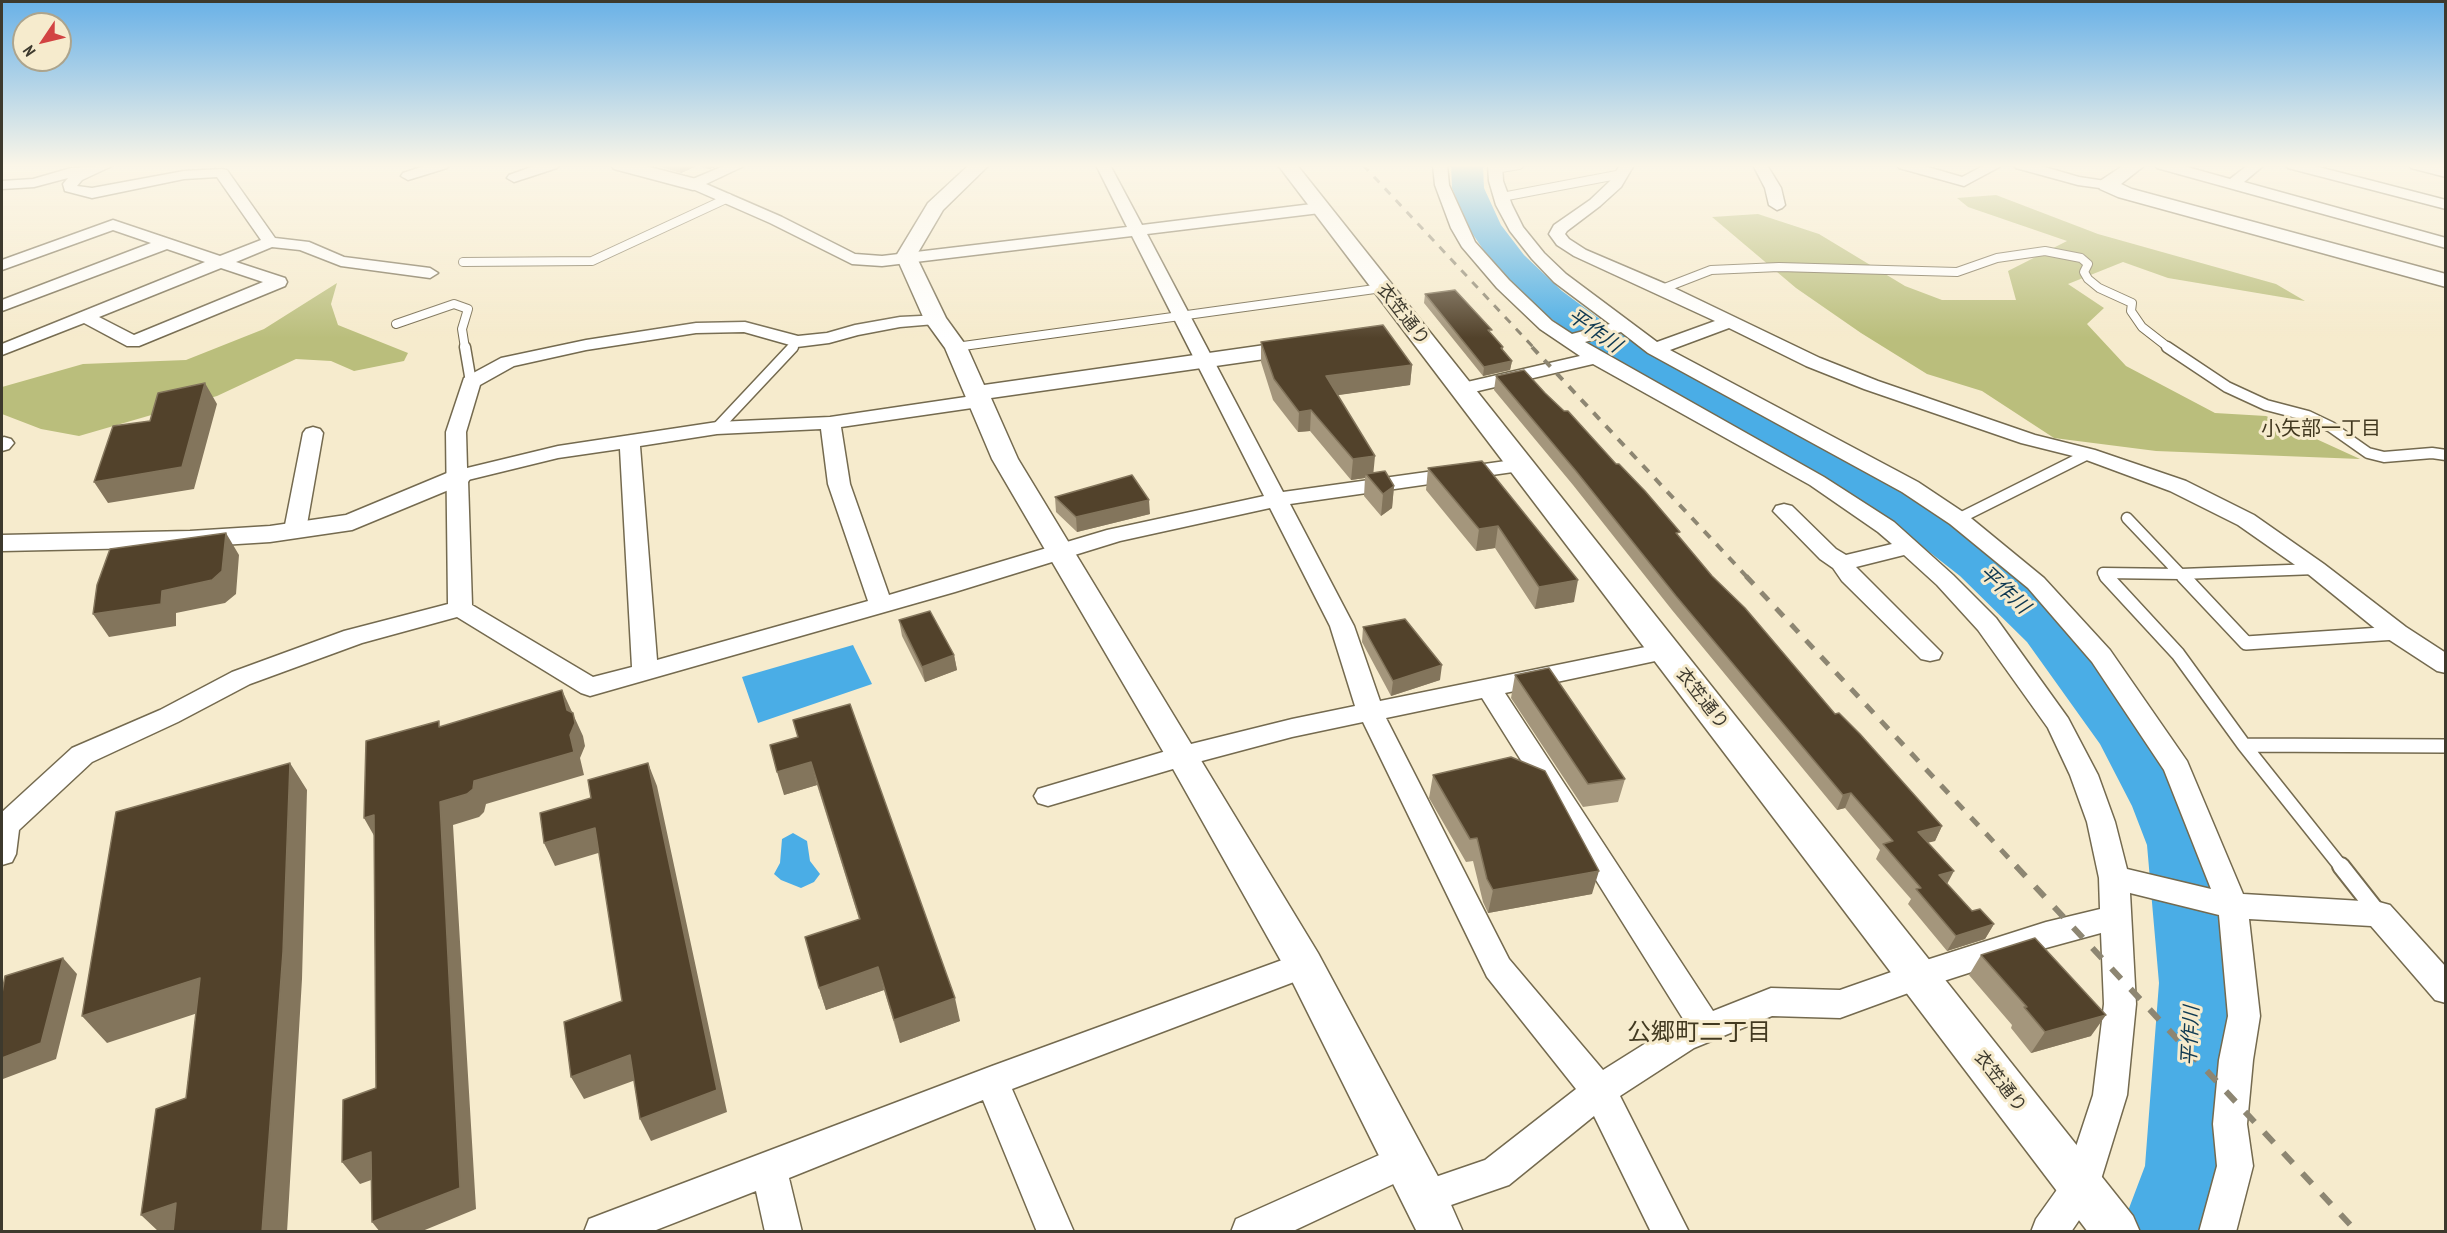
<!DOCTYPE html>
<meta charset="utf-8">
<style>
body{margin:0}
#map{position:relative;width:2447px;height:1233px;overflow:hidden;background:#f6ebcd;font-family:"PT Sans Narrow",sans-serif}
canvas{display:block}
.frame{position:absolute;inset:0;border:3px solid #3d392d;pointer-events:none}
.north{position:absolute;left:12px;top:12px;width:60px;height:60px;box-sizing:border-box;background:#f6ebcd;border:2px solid #aca48d;border-radius:50%;rotate:235deg;font-size:16px;font-weight:700;line-height:24px;text-align:center;color:#3d392d}
.north::after{content:'';display:block;margin:auto;width:21px;height:27px;background:#d24342;clip-path:polygon(50% 0,100% 100%,50% 72%,0 100%)}
</style>
<div id="map">
<canvas width="2447" height="1233"></canvas>
<div class="frame"></div>
<div class="north">N</div>
</div>
<script>
const c = document.querySelector('canvas').getContext('2d');
c.lineJoin = 'round';
function paint(path, color) { c.fillStyle = color; c.fill(path, 'evenodd'); }
const shape = rows => new Path2D(rows.map(r => 'M' + r).join(''));
function stroke(path, color, width, dash) { c.strokeStyle = color; c.lineWidth = width; c.lineCap = dash ? 'butt' : 'round'; c.setLineDash(dash || []); c.stroke(path); }
function drawText(font, color, halo, rows, align = 'center') {
  c.font = font + ' "PT Sans Narrow","Noto Sans JP",sans-serif'; c.lineWidth = 6; c.setLineDash([]); c.textBaseline = 'middle'; c.strokeStyle = halo; c.fillStyle = color; for (const [text, x, y, turn = 0] of rows) {
    c.save(); c.translate(x, y); c.rotate((+turn || 0) * Math.PI / 180); c.textAlign = isNaN(turn) ? turn : align; if (halo) c.strokeText(text, 0, 0); c.fillText(text, 0, 0); c.restore();
  }
}
const green = shape([
 [1996,195,2098,234,2276,284,2305,301,2168,278,2123,262,2068,284,2104,308,2087,324,2126,366,2215,413,2266,416,2360,459,2156,451,2054,438,1982,391,1927,374,1861,333,1796,288,1712,217,1758,214,1819,234,1905,286,1942,300,2016,300,2008,271,2067,241,1968,207,1957,198],
 [337,283,331,304,338,325,408,353,404,361,354,371,331,361,296,359,217,396,79,436,41,429,2,414,2,387,83,364,186,360,264,329]
]);
const water = shape([
 [853,645,872,684,758,723,742,677],
 [793,833,807,841,810,861,820,874,814,882,801,888,781,880,774,874,780,863,782,839]
]);
const river = shape([
 [1451,165,1483,165,1484,188,1501,225,1524,255,1562,291,1620,334,1816,438,1916,495,1996,554,2065,618,2143,719,2194,806,2209,845,2229,983,2223,1166,2201,1232,2120,1232,2145,1166,2159,983,2147,845,2132,806,2100,744,2027,642,1960,576,1882,515,1784,456,1592,350,1536,307,1498,271,1467,226,1452,188,1451,165]
]);
const serviceFar3 = shape([
 [1495,169,1519,165],
 [1502,197,1622,174],
 [463,262,592,261,728,198],
 [1662,289,1711,270,1779,267,1957,272,1997,258,2045,251,2081,258,2088,264,2084,272,2088,279,2099,288,2132,303,2131,311,2142,327,2169,348],
 [396,324,454,304,468,309,462,329,465,348],
 [956,347,1382,288],
 [791,348,797,342]
]);
const serviceFar2 = shape([
 [465,347,471,382],
 [956,347,959,347],
 [2167,347,2227,387,2266,405,2308,416,2331,427,2368,453,2384,457,2432,453,2446,455],
 [717,428,793,347],
 [2127,518,2184,578],
 [1958,519,2088,454],
 [2108,578,2103,573,2181,574,2316,569]
]);
const serviceFar1 = shape([
 [2106,576,2178,654,2244,745],
 [2183,576,2246,643,2396,633],
 [2342,868,2244,745,2446,746]
]);
const service = shape([
 [2341,866,2378,913]
]);
const minor = shape([
 [114,165,82,180,77,186,92,188,184,171,222,169,227,170,275,238,309,242,344,257,430,268,438,273,430,278,341,266,300,250,272,247,236,262,285,278,287,282,285,286,139,346,127,346,84,323,2,355,2,344,205,262,167,249,2,311,2,300,151,243,113,230,2,270,2,260,113,220,220,256,261,240,217,177,184,179,92,198,65,191,63,184,68,178,34,187,2,189,2,181,33,179,71,168,114,165],
 [221,268,263,282,134,335,99,317,221,268],
 [427,165,449,165,447,168,408,180,401,176,403,173,427,165],
 [537,165,559,165,557,168,514,182,507,178,509,175,537,165],
 [726,165,746,165,706,184,782,217,855,254,882,256,1127,227,1096,165,1110,165,1142,225,1320,203,1325,205,1328,208,1320,213,1147,234,1283,492,1520,459,1527,461,1530,465,1527,469,1520,471,1290,504,1354,626,1380,701,1665,643,1674,645,1677,651,1674,657,1505,693,1713,1011,1771,988,1840,990,1917,963,2046,922,2100,909,2099,878,2087,822,2070,775,2048,728,1978,630,1937,585,1904,555,1856,567,1942,653,1939,659,1930,661,1921,659,1842,581,1833,568,1820,559,1773,511,1776,506,1784,504,1792,506,1836,549,1846,555,1892,544,1878,532,1810,485,1593,364,1461,395,1454,393,1451,389,1454,385,1580,356,1540,329,1497,288,1462,247,1451,228,1435,185,1433,165,1447,165,1449,185,1475,242,1509,280,1552,321,1572,334,1610,324,1554,282,1532,259,1510,231,1496,205,1489,181,1488,165,1502,165,1503,181,1512,205,1523,227,1544,253,1566,274,1657,342,1715,321,1574,256,1557,245,1549,234,1554,225,1590,200,1610,181,1620,165,1634,165,1621,187,1600,206,1567,231,1565,234,1569,239,1586,250,1668,285,1820,358,1878,381,2035,435,2095,450,2186,481,2254,515,2324,564,2406,627,2446,653,2446,673,2437,671,2388,639,2308,574,2238,525,2170,491,2081,458,2021,443,1864,389,1806,366,1729,328,1670,350,1918,482,1966,514,2044,578,2110,650,2187,761,2243,894,2379,902,2390,905,2446,967,2446,1003,2435,1000,2371,926,2249,919,2260,1016,2253,1060,2247,1124,2253,1166,2236,1232,2199,1232,2217,1166,2213,1124,2219,1060,2228,1016,2219,915,2130,893,2136,1004,2127,1095,2099,1186,2094,1198,2071,1232,2031,1232,2036,1219,2066,1177,2093,1095,2104,1004,2101,933,2046,948,1922,988,1840,1018,1772,1016,1694,1048,1620,1096,1689,1232,1651,1232,1594,1116,1509,1185,1425,1214,1412,1209,1407,1197,1412,1185,1485,1160,1576,1089,1487,977,1363,722,1292,737,1183,766,1048,806,1038,803,1034,796,1038,789,1183,746,1292,719,1355,706,1330,626,1270,508,1120,541,955,592,590,696,581,693,457,617,362,643,250,684,178,722,92,762,19,830,16,854,12,862,2,865,2,812,72,748,160,710,232,672,344,631,448,604,446,432,464,378,501,358,586,340,696,323,745,322,798,336,827,333,855,325,900,317,941,315,944,319,941,323,935,324,900,327,858,335,829,343,797,347,744,332,696,333,586,350,514,366,480,385,466,432,467,468,558,446,717,422,830,417,979,395,986,397,989,401,986,405,979,407,841,427,850,484,889,595,1107,530,1264,496,1132,236,882,266,852,264,770,223,688,187,686,184,688,181,726,165],
 [1621,332,1648,353,1902,492,1950,524,2028,588,2092,662,2164,770,2211,889,2127,869,2115,822,2098,775,2068,718,1996,618,1953,575,1894,522,1824,477,1585,342,1621,332],
 [821,429,828,484,868,601,657,660,640,446,717,434,821,429],
 [620,449,632,667,593,677,472,605,468,480,558,458,620,449],
 [1482,698,1685,1022,1670,1028,1603,1070,1509,959,1386,718,1482,698],
 [1753,165,1767,165,1781,188,1785,205,1782,208,1777,210,1769,205,1765,188,1753,165],
 [1897,165,1921,165,1962,177,1985,165,2003,165,1964,186,1899,168,1897,165],
 [2014,165,2038,165,2079,177,2112,182,2114,185,2107,189,2078,185,2016,168,2014,165],
 [2155,165,2180,165,2230,179,2248,165,2264,165,2244,182,2446,238,2446,248,2157,168,2155,165],
 [2286,165,2311,165,2446,200,2446,209,2288,168,2286,165],
 [2409,165,2434,165,2446,168,2446,177,2411,168,2409,165],
 [313,427,320,429,323,433,306,530,303,535,295,537,287,535,284,530,303,433,306,429,313,427],
 [4,437,11,439,14,443,9,449,2,451,2,438,4,437],
 [1304,952,1315,956,1320,965,1315,974,1012,1089,1074,1232,1037,1232,983,1100,789,1178,802,1232,765,1232,756,1191,651,1232,584,1232,589,1219,602,1214,992,1066,1304,952],
 [1406,1143,1419,1148,1424,1160,1419,1172,1291,1232,1231,1232,1236,1219,1406,1143]
]);
const tertiary = shape([
 [611,165,642,165,700,180,702,184,700,188,693,190,614,169,611,165],
 [969,165,989,165,943,210,916,256,946,318,967,347,984,385,1300,340,1308,342,1311,347,1308,352,1300,354,991,398,1018,459,1318,953,1441,1182,1463,1232,1417,1232,1290,977,1168,760,992,459,945,348,924,319,896,256,928,203,969,165],
 [1278,165,1297,165,2133,1216,2140,1232,2088,1232,1278,165],
 [2124,165,2145,165,2121,184,2132,189,2446,274,2446,287,2118,197,2100,189,2098,185,2100,181,2124,165],
 [459,468,468,470,472,476,468,482,352,530,270,542,190,547,2,551,2,535,190,531,270,526,346,515,459,468]
]);
const railFar3 = shape([
 [1363,165,1534,348]
]);
const railFar2 = shape([
 [1532,347,1748,578]
]);
const railFar1 = shape([
 [1746,576,2018,868]
]);
const rail = shape([
 [2016,866,2357,1232]
]);
const wall = shape([
 [653,165,720,165,710,169,697,166,681,173],
 [1425,294,1491,333,1503,347,1503,350,1512,361,1510,370,1483,376,1424,303],
 [1261,342,1412,365,1410,385,1337,395,1373,473,1394,486,1392,508,1381,516,1364,496,1365,478,1351,480,1310,431,1298,432,1273,400,1261,362],
 [1496,376,1545,393,1679,537,1712,576,1835,714,1942,826,1935,841,1928,842,1947,884,1972,911,1994,924,1985,939,1947,951,1908,904,1911,899,1876,859,1880,850,1845,808,1837,810,1672,610,1573,485,1494,390],
 [1482,461,1574,602,1535,609,1495,548,1476,551,1426,490,1428,468],
 [1055,497,1150,514,1077,532,1056,512],
 [899,620,954,655,957,670,925,682,902,636],
 [1363,627,1440,680,1391,696,1362,642],
 [1515,675,1625,779,1618,802,1583,807,1511,698],
 [798,737,960,1021,900,1043,884,990,826,1010,819,988,859,919,817,785,784,795],
 [1433,775,1592,894,1488,913,1483,902,1473,861,1466,862,1429,798],
 [1981,955,2091,1036,2031,1053,2011,1028,2012,1025,1969,975]
]);
const shadedWall = shape([
 [679,165,697,165,697,166,681,173],
 [709,165,720,165,710,169],
 [1512,361,1510,370,1483,376,1484,367],
 [1412,365,1410,385,1325,397,1326,376],
 [205,383,217,404,194,489,108,503,94,482],
 [1311,410,1310,431,1298,432,1299,412],
 [1375,456,1373,477,1366,474,1365,478,1351,480,1353,459],
 [1394,486,1392,508,1381,516,1383,494],
 [1149,500,1150,514,1077,532,1076,517],
 [1498,526,1495,548,1476,551,1479,529],
 [226,533,239,555,236,594,225,603,176,613,176,626,109,637,93,614,162,591],
 [1578,580,1574,602,1535,609,1539,587],
 [954,655,957,670,925,682,922,667],
 [1442,665,1440,680,1391,696,1393,681],
 [562,690,583,736,585,746,580,758,584,775,486,804,484,812,479,817,453,825,476,1209,420,1232,380,1232,372,1222,440,802,474,781,570,735],
 [811,762,817,785,784,795,777,772],
 [290,763,307,790,302,979,287,1232,262,1232],
 [648,763,657,786,727,1112,651,1141,640,1119],
 [1851,793,1845,808,1837,810,1843,795],
 [374,815,377,841,364,818],
 [1942,826,1935,841,1911,847,1918,832],
 [595,828,605,851,555,866,544,843],
 [1599,871,1592,894,1488,913,1493,890],
 [1954,871,1946,886,1939,875],
 [1994,924,1985,939,1947,951,1956,936],
 [63,958,77,974,56,1059,3,1079,2,1078,2,1058],
 [878,967,884,990,826,1010,819,988],
 [200,978,222,1005,107,1043,82,1016],
 [955,998,960,1021,900,1043,894,1020],
 [2106,1015,2091,1036,2031,1053,2045,1032],
 [630,1055,641,1078,584,1099,571,1077],
 [371,1152,388,1174,360,1184,342,1162],
 [176,1203,193,1232,159,1232,141,1215]
]);
const building = shape([
 [1455,290,1492,330,1488,330,1503,347,1501,348,1512,361,1484,367,1425,294,1455,290],
 [1383,325,1412,365,1326,376,1375,456,1353,459,1311,410,1299,412,1274,379,1261,342,1383,325],
 [1524,370,1545,393,1564,411,1568,411,1616,464,1619,464,1645,491,1680,532,1676,533,1712,576,1745,608,1835,714,1839,713,1860,734,1942,826,1918,832,1954,871,1939,875,1972,911,1980,909,1994,924,1956,936,1916,889,1921,888,1883,844,1893,841,1851,793,1843,795,1676,596,1576,471,1496,376,1524,370],
 [205,383,182,467,94,482,113,426,150,421,158,393,205,383],
 [1482,461,1578,580,1539,587,1498,526,1479,529,1428,468,1482,461],
 [1385,471,1394,486,1383,494,1366,474,1385,471],
 [1132,475,1149,500,1076,517,1055,497,1132,475],
 [226,533,222,571,212,580,162,591,161,604,93,614,97,585,110,549,226,533],
 [930,611,954,655,922,667,899,620,930,611],
 [1405,619,1442,665,1393,681,1363,627,1405,619],
 [1549,668,1625,779,1588,784,1515,675,1549,668],
 [562,690,567,710,573,713,575,723,570,735,574,752,474,781,473,789,467,794,440,802,460,1188,372,1222,371,1152,342,1162,343,1100,376,1088,374,815,364,818,366,741,439,721,439,727,562,690],
 [850,704,955,998,894,1020,878,967,819,988,805,937,860,919,811,762,777,772,770,745,798,737,793,720,850,704],
 [1511,757,1545,771,1599,871,1493,890,1487,879,1477,838,1470,839,1433,775,1511,757],
 [290,763,283,952,262,1232,173,1232,176,1203,141,1215,156,1109,186,1098,200,978,82,1016,116,812,290,763],
 [648,763,717,1090,640,1119,630,1055,571,1077,564,1022,622,1001,595,828,544,843,540,813,591,798,588,780,648,763],
 [2035,938,2106,1015,2045,1032,2024,1007,2027,1007,1981,955,2035,938],
 [63,958,41,1043,2,1058,2,993,5,976,63,958]
]);
const streetNames = [
 ["衣笠通り",1403,315,52],
 ["衣笠通り",1702,699,52],
 ["衣笠通り",2000,1082,52]
];
const waterNames = [
 ["平作川",1594,331,35],
 ["平作川",2004,590,43],
 ["平作川",2191,1036,-87]
];
const neighbourhoodNames = [
 ["小矢部一丁目",2321,429]
];
const nearNeighbourhoodnames = [
 ["公郷町二丁目",1699,1033]
];
paint(green, '#babe7c');
paint(water, '#4aade6');
paint(river, '#4aade6');
stroke(serviceFar3, '#746a4f', 10);
stroke(serviceFar2, '#746a4f', 13);
stroke(serviceFar1, '#746a4f', 16);
stroke(service, '#746a4f', 20);
stroke(minor, '#746a4f', 3);
stroke(tertiary, '#746a4f', 3);
stroke(serviceFar3, '#fff', 8);
stroke(serviceFar2, '#fff', 10);
stroke(serviceFar1, '#fff', 13);
stroke(service, '#fff', 16);
paint(minor, '#fff');
paint(tertiary, '#fff');
stroke(railFar3, '#8d8672', 3, [8, 8]);
stroke(railFar2, '#8d8672', 4, [9, 9]);
stroke(railFar1, '#8d8672', 5, [11, 11]);
stroke(rail, '#8d8672', 6, [14, 14]);
paint(wall, '#a4967c');
paint(shadedWall, '#83755c');
paint(building, '#52422b');
stroke(building, '#83755c', 1.5);
const sky = c.createLinearGradient(0, 0, 0, 338);
sky.addColorStop(0, '#69b1e7');
sky.addColorStop(0.49, '#fbf6e8');
sky.addColorStop(1, '#fbf6e800');
c.fillStyle = sky;
c.fillRect(0, 0, 2447, 338);
drawText('18px', '#3d392d', '#f6ebcd', streetNames);
drawText('italic 20px', '#0f3951', '#f6ebcd', waterNames);
drawText('20px', '#423920', '#f6ebcd', neighbourhoodNames);
drawText('24px', '#423920', '#f6ebcd', nearNeighbourhoodnames);
</script>
